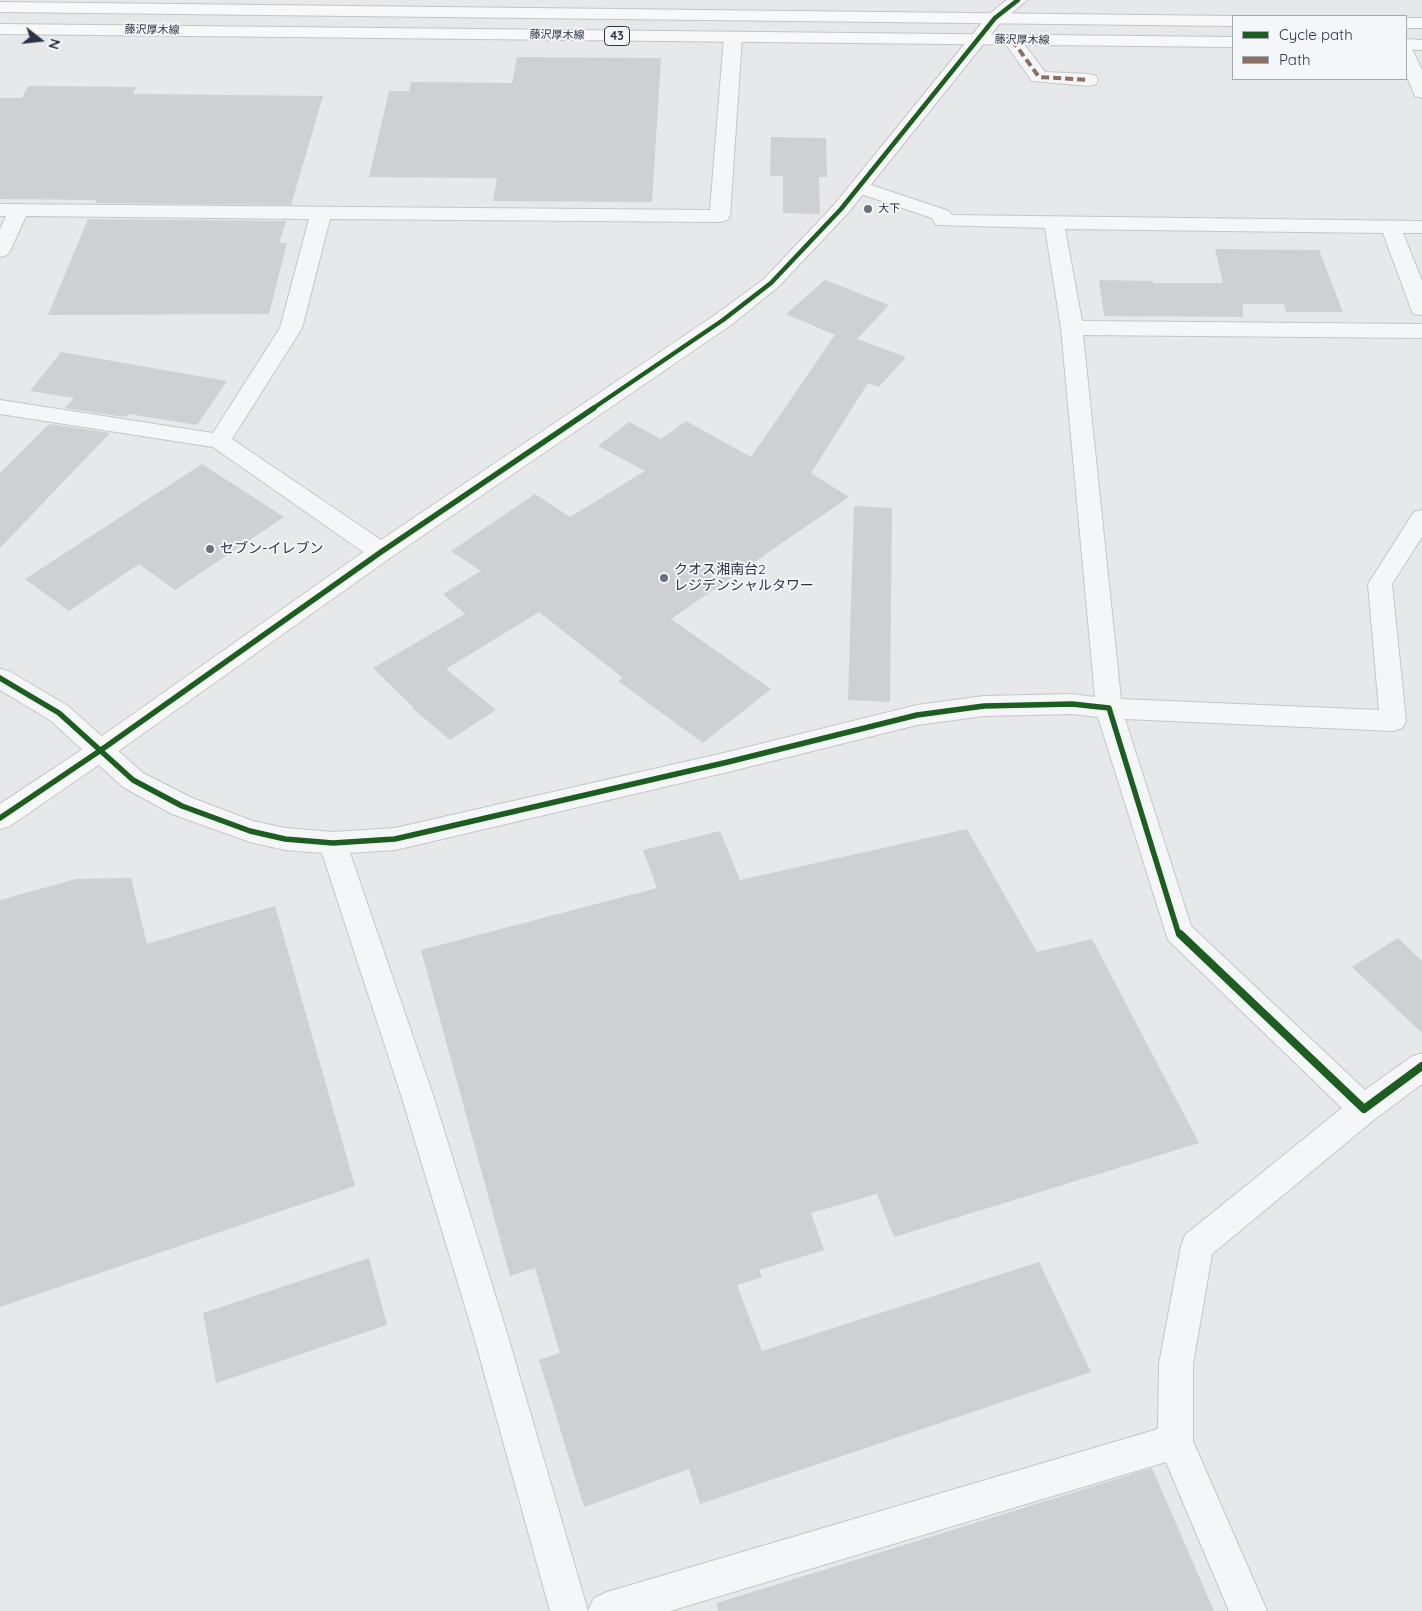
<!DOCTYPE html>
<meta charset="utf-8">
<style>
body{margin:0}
#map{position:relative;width:1422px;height:1611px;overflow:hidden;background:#e6e8ea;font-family:Quicksand,sans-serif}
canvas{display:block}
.legend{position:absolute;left:1232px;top:15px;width:175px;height:65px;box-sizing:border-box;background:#f4f6f9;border:1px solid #a4a8b1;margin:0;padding:6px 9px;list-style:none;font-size:15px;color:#2b3445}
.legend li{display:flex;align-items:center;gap:10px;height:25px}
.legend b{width:25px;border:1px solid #a4a8b1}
.north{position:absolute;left:15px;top:15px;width:50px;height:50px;-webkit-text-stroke:4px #f4f6f9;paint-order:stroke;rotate:106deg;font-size:14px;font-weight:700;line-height:20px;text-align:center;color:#2b3445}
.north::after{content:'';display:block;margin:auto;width:18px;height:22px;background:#2b3445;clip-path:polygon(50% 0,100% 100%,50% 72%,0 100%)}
</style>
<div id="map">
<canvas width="1422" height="1611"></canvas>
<ul class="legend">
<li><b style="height:6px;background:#1b5e20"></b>Cycle path</li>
<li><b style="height:6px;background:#8d6e63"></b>Path</li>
</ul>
<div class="north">N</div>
</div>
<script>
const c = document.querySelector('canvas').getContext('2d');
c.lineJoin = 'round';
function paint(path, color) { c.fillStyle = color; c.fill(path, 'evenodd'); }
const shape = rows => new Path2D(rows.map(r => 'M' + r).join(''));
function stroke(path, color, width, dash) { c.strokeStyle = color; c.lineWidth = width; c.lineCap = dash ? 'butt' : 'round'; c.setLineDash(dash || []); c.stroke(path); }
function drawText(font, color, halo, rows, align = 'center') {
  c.font = font + ' Quicksand,"Noto Sans JP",sans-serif'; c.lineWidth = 4; c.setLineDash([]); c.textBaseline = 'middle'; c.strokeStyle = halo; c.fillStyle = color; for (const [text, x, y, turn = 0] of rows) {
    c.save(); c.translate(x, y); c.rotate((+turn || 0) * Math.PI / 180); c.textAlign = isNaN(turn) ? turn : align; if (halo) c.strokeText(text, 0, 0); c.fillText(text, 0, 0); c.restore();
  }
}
const building = shape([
 [517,57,661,58,652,202,493,201,497,178,369,177,389,91,409,91,411,82,512,83],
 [28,86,136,87,133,94,323,96,291,205,95,203,96,200,0,199,0,98,22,98],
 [771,137,826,138,827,177,819,177,820,214,783,213,783,176,770,176],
 [88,219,286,221,279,243,287,243,269,314,48,315],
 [1215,249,1319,250,1343,312,1286,312,1284,304,1243,304,1243,317,1104,316,1099,280,1153,281,1153,283,1223,283],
 [825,280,889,305,857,339,906,357,879,387,868,383,811,473,849,497,671,619,771,689,703,743,618,681,623,678,539,612,446,669,496,710,450,740,412,708,413,707,373,668,465,614,443,594,481,571,451,551,535,494,570,517,645,471,598,446,629,422,661,439,686,421,751,457,835,335,786,314],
 [61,352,227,381,197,425,129,414,125,417,65,408,74,398,30,391],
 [49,424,110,433,0,548,0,473],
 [202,464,284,517,175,590,139,564,69,611,25,579],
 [854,506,892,508,890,702,848,700],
 [967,829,1037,952,1092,939,1199,1143,894,1237,877,1194,811,1213,824,1250,759,1270,762,1277,737,1285,762,1351,1039,1262,1091,1372,700,1504,689,1469,584,1507,539,1360,560,1353,535,1268,510,1276,421,950,657,888,643,850,720,831,740,880],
 [131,878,147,944,275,906,355,1186,0,1307,0,900,76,879],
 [1398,938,1422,961,1422,1033,1352,967],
 [369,1258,387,1325,216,1383,203,1313],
 [1152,1468,1214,1611,718,1611,717,1603]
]);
const street = shape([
 [733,32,739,33,742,37,730,216,727,220,720,222,330,219,302,328,232,439,390,546,393,552,390,558,381,560,372,558,213,447,0,414,0,400,213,433,280,328,309,219,26,216,10,251,7,255,0,257,0,229,6,216,0,216,0,204,710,210,724,37,727,33,733,32],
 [1012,35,1018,36,1045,72,1089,74,1096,76,1098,80,1096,84,1089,86,1032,81,1003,40,1006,36,1012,35],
 [1406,48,1412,49,1422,70,1422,98,1415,96,1406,75,1406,48],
 [859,181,949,211,952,215,1422,221,1422,233,1403,233,1422,281,1422,315,1414,314,1411,309,1383,233,1065,229,1082,321,1422,324,1422,338,1083,335,1121,699,1379,710,1368,584,1414,512,1422,510,1422,537,1392,584,1406,721,1402,728,1393,731,1125,719,1191,926,1365,1090,1411,1057,1422,1053,1422,1084,1375,1119,1212,1254,1193,1364,1193,1441,1267,1611,1229,1611,1166,1462,670,1611,588,1611,594,1598,607,1592,1158,1429,1159,1364,1181,1246,1185,1235,1342,1108,1168,940,1098,717,1072,714,984,716,917,725,728,772,395,850,350,853,434,1098,507,1333,588,1611,550,1611,473,1333,402,1098,322,853,285,850,250,842,172,814,123,787,50,720,0,690,0,669,9,671,68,706,143,773,192,798,253,821,285,828,333,832,395,828,728,752,917,705,984,696,1072,694,1095,697,1061,328,1045,228,936,225,932,218,852,191,849,187,852,183,859,181]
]);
const secondary = shape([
 [1007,0,1027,0,1001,22,848,213,778,287,731,325,390,558,110,757,10,826,0,829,0,804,92,743,372,546,715,315,764,279,834,205,989,14,1007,0]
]);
const primary = shape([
 [0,2,1233,16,1235,16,1233,16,1233,26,0,12,0,2],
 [1406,18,1422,18,1422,28,1406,28,1406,18],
 [0,24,1233,37,1233,47,0,34,0,24],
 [1406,39,1422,40,1422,50,1406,49,1406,39]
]);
const quiet = shape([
 [1012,40,1039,77,1089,80]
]);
const cyclewayFar2 = shape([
 [592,409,723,320,771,283,841,209,995,18,1018,0]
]);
const cyclewayFar1 = shape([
 [0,678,59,713,133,780,182,806,250,831,285,839,333,843,395,839,728,762,917,715,984,706,1072,704,1109,708,1178,932,1181,935],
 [0,818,101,750,381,552,594,408]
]);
const cycleway = shape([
 [1180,934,1364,1109,1422,1066]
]);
const markers = [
 [868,209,5,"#6c737f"],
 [210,549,5,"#6c737f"],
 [664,578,5,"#6c737f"]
];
const farStreetnames = [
 ["藤沢厚木線",152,30,1],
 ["藤沢厚木線",557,35,1],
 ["藤沢厚木線",1022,40,1]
];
const farPoinames = [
 ["大下",878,209]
];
const shields = [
 [617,36,25]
];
const shieldNames = [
 ["43",617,36]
];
const poiNames = [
 ["セブン-イレブン",220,549],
 ["クオス湘南台2",674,570],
 ["レジデンシャルタワー",674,586]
];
paint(building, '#ced0d3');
stroke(street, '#c4c6c8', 2);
stroke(secondary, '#c4c6c8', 2);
stroke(primary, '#c2c5c8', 2);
paint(street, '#f5f6f7');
paint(secondary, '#f8f8f8');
paint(primary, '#f8f8f8');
stroke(quiet, '#8d6e63', 4, [8, 4]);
stroke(cyclewayFar2, '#1b5e20', 4.5);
stroke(cyclewayFar1, '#1b5e20', 5.5);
stroke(cycleway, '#1b5e20', 8);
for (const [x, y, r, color] of markers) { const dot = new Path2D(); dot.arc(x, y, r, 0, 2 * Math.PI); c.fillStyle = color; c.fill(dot); stroke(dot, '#f4f6f9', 2); }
drawText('11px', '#2b3445', '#f4f6f9', farStreetnames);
drawText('11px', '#2b3445', '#f4f6f9', farPoinames, 'left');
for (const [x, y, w] of shields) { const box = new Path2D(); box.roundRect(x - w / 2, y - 9.5, w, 19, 4); c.fillStyle = '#f4f6f9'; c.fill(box); stroke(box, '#2b3445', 1); }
drawText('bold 12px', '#2b3445', null, shieldNames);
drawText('14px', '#2b3445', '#f4f6f9', poiNames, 'left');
</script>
